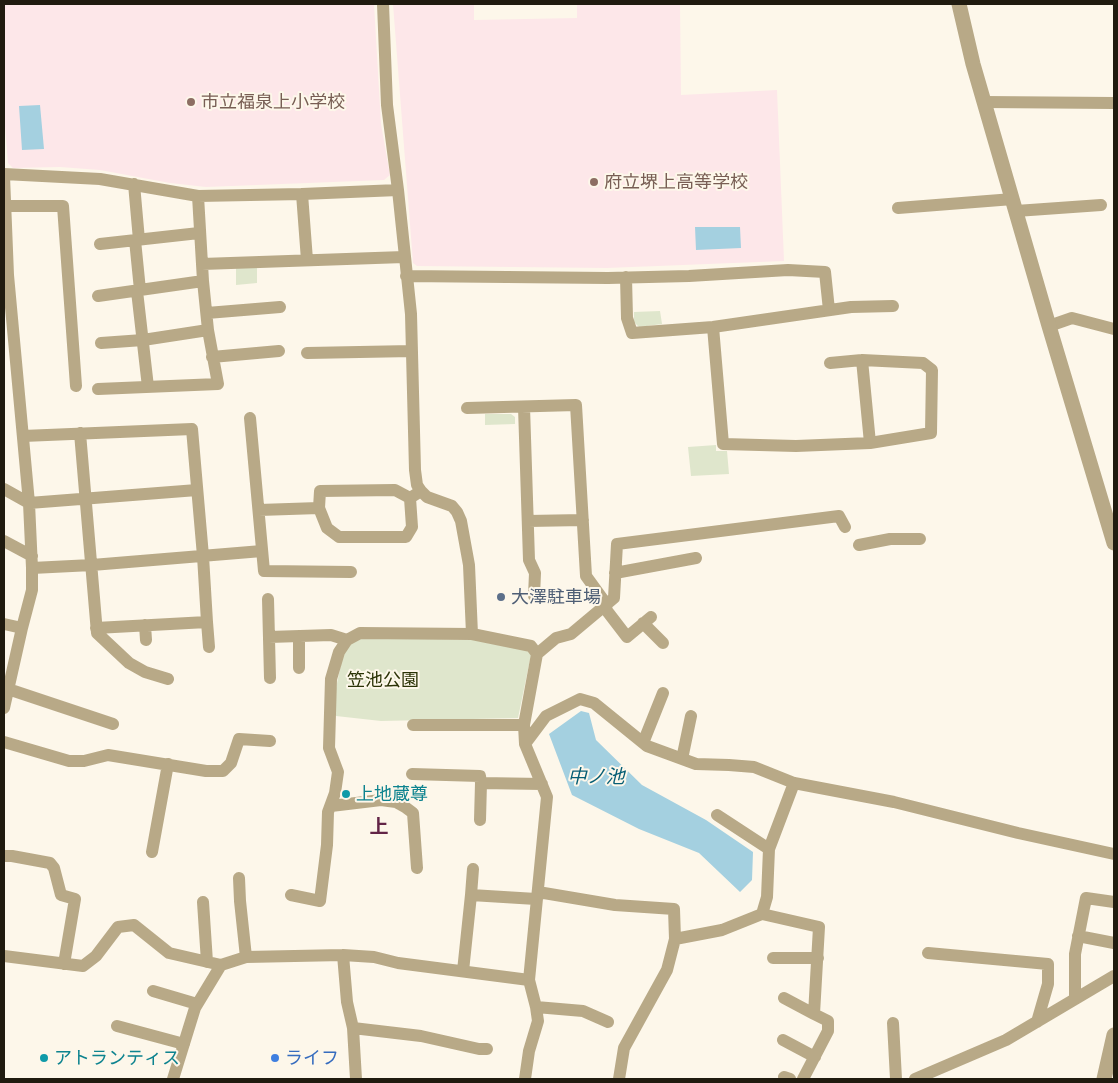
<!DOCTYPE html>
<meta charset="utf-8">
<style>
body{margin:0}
#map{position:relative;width:1118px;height:1083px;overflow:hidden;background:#fdf7ea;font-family:Commissioner,sans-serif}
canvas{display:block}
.frame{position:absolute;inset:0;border:5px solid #201b0f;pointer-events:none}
</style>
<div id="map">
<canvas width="1118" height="1083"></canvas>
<div class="frame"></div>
</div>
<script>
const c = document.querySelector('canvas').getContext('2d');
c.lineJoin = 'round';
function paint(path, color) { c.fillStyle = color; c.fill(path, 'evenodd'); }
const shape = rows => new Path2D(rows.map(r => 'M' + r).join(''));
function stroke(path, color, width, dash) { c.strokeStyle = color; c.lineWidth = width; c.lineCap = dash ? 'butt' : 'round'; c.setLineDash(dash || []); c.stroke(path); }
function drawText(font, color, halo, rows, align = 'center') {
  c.font = font + ' Commissioner,"Noto Sans JP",sans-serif'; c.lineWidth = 4; c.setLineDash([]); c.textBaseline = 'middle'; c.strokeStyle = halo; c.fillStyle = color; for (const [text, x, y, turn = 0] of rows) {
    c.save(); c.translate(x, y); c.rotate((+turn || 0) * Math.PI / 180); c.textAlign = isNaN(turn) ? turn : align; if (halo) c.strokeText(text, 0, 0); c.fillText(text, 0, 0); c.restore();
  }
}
const education = shape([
 [4,4,374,4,381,124,390,175,384,180,206,187,170,183,100,170,60,167,13,168,8,163,4,114],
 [393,4,474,4,474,20,577,18,577,4,680,4,681,95,777,90,784,261,607,268,417,266,413,263]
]);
const green = shape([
 [257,266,257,283,236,285,236,267],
 [660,311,662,324,639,327,634,322,634,312],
 [485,414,511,414,515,417,515,424,485,425],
 [716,445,716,451,727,451,729,474,691,476,688,447],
 [364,637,474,640,528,649,531,655,518,718,381,721,336,716,335,693,343,654,351,643]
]);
const water = shape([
 [40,105,44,149,22,150,19,106],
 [695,227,740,227,741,248,696,250],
 [581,711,589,713,596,740,642,785,706,820,753,852,752,880,740,892,699,853,639,829,572,795,549,734]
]);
const minor = shape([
 [383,4,387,105,398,190,411,314,415,470,417,485,421,491,427,497,452,506,457,512,461,521,469,565,472,634],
 [984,102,1114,103],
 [4,174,100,179,198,196,302,194,398,190],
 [4,176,8,275,29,503,32,568,32,590,22,628,4,708],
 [134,184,139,240],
 [302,194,307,260],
 [6,206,63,206,76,386],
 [898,208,1013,199],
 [1016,211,1101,205],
 [135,240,140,290],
 [100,244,199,233],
 [202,264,404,257],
 [406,276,608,278,689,276,788,270,825,272,829,310],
 [626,277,627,318,632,333,713,327,851,307,893,306],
 [137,291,148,387],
 [98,296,203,281],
 [207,313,280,307],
 [1049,326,1072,318,1114,329],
 [713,327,723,444,796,446,870,443,931,433,932,370,923,363,862,360,830,363],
 [101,343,143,340,208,330],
 [307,353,412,351],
 [212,357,279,351],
 [862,360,870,443],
 [98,389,218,384,208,330,203,281,198,196],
 [524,407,529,560,535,573,534,596],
 [467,408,576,405,586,576,607,605],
 [250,418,264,571,351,572],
 [80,433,97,633,129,663,145,672,168,679],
 [23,436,192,429,203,556,207,622,96,628],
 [4,489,29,503,197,490],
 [410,498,395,490,320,491,319,508,327,528,339,537,406,537,412,527,410,498,421,491],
 [259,510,319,508],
 [528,521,583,520],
 [4,541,32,556],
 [859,545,890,539,920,539],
 [32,568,92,565,262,551],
 [615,573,696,558],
 [268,599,270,678],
 [604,607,627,637,651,617],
 [207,622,209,647],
 [643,623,663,643],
 [4,624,22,628],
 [145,625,146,640],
 [299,636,299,668],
 [269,637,331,635,347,640],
 [537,654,556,638,571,634,614,598,617,544,839,516,845,527],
 [8,689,113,724],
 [413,725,524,725],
 [4,742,69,761,84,761,108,755,206,771,223,771,231,763,239,739,270,741],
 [643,743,663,693],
 [525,744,546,716,580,699,594,703,647,746,696,764,729,765,754,767,794,783,894,802,1018,833,1114,854],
 [682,759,691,716],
 [412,774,480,776,481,783,542,784],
 [331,806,381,800,396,802,405,807,413,813,417,868],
 [717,815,769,849],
 [480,820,481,783],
 [152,852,168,764],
 [4,856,12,856,50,863,54,868,61,895,75,899,64,964],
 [473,869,471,895,536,899],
 [239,878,240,901,246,957],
 [538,892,615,905,674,909,675,939,667,970,624,1048,619,1079],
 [291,895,320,901,327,845,328,812,335,793,338,772,329,748,331,679,339,652,347,640,360,633,472,634,531,646,537,654,524,725,525,744,547,797,529,980,536,1007,538,1021,529,1051,525,1079],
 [203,902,207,962],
 [762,914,819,927,814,1014,828,1021,828,1031,803,1079],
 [1078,936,1114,943],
 [675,939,722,930,762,914,767,897,769,849,794,783],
 [928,953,1048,964,1048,984,1037,1022],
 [343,955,347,1002,353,1028,356,1079],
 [4,956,83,966,96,956,118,927,134,925,169,953,221,965,246,957,343,955,374,957,398,963,529,980],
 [773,958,818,958],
 [463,971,471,895],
 [153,991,197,1004],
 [784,998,814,1014],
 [1075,999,1075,954,1086,898,1114,902],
 [536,1007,583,1011,608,1022],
 [893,1023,896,1079],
 [117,1026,184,1044],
 [353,1028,421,1036,479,1049,487,1049],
 [783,1040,815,1057],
 [784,1077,790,1079],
 [173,1079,195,1008,221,965],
 [915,1079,1006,1040,1114,976]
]);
const tertiary = shape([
 [959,4,973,64,1049,326,1114,543],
 [1104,1079,1114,1035]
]);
const markers = [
 [191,102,5,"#8d6e63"],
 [594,182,5,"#8d6e63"],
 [501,597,5,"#5c6f8a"],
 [346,794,5,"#0f9aa8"],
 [44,1058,5,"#0f9aa8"],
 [275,1058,5,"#3f7fe0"]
];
const educationNames = [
 ["市立福泉上小学校",201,102],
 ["府立堺上高等学校",604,182]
];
const serviceNames = [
 ["大澤駐車場",511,597]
];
const parkNames = [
 ["笠池公園",383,680]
];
const cultureNames = [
 ["上地蔵尊",356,794],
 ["アトランティス",54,1058]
];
const shopNames = [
 ["ライフ",285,1058]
];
const waterNames = [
 ["中ノ池",596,777]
];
const neighbourhoodNames = [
 ["上",379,827]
];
paint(education, '#fde7e9');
paint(green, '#dfe6cc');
paint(water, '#a4d0e0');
stroke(minor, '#b8a987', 12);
stroke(tertiary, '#b8a987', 15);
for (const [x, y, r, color] of markers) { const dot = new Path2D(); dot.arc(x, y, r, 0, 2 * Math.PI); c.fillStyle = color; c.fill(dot); stroke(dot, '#fdf7ea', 2); }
drawText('18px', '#785e54', '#fdf7ea', educationNames, 'left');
drawText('18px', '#4e5e75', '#fdf7ea', serviceNames, 'left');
drawText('18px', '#2b3306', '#fdf7ea', parkNames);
drawText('18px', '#0d838f', '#fdf7ea', cultureNames, 'left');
drawText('18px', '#366cbe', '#fdf7ea', shopNames, 'left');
drawText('italic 19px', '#065e75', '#fdf7ea', waterNames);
drawText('bold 19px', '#622446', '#fdf7ea', neighbourhoodNames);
</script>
